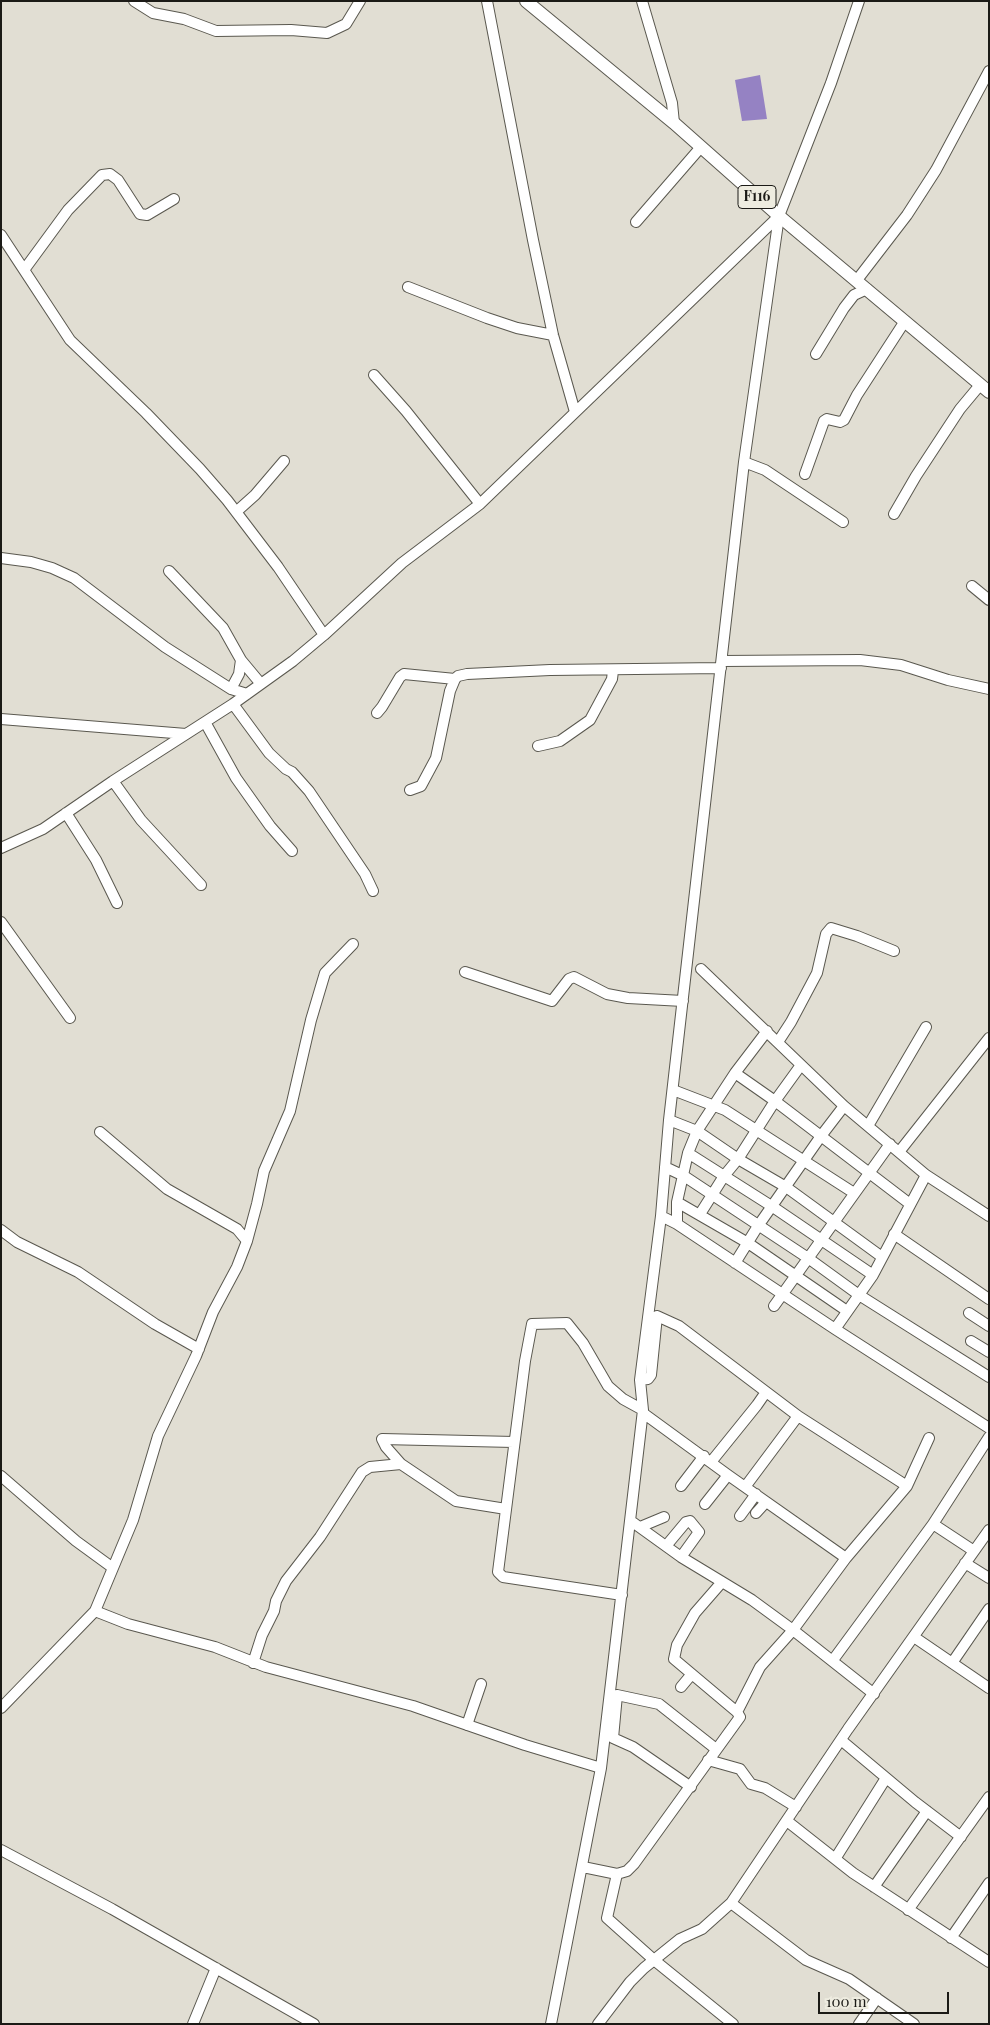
<!DOCTYPE html>
<style>
body{margin:0}
#map{position:relative;width:990px;height:2025px;overflow:hidden;background:#e1ded3;font-family:"Playfair Display",serif}
canvas{display:block}
.frame{position:absolute;inset:0;border:2px solid #1b1a16;pointer-events:none}
.scale{position:absolute;left:818px;top:1992px;width:131px;height:22px;box-sizing:border-box;border:2px solid #1b1a16;border-top:0;padding-left:6px;font-size:15px;line-height:18px;white-space:nowrap;color:#1b1a16;-webkit-text-stroke:4px #eeece0;paint-order:stroke}
</style>
<div id="map">
<canvas width="990" height="2025"></canvas>
<div class="frame"></div>
<div class="scale">100 m</div>
</div>
<script>
const c = document.querySelector('canvas').getContext('2d');
c.lineJoin = 'round';
function paint(path, color) { c.fillStyle = color; c.fill(path, 'evenodd'); }
const shape = rows => new Path2D(rows.map(r => 'M' + r).join(''));
function stroke(path, color, width, dash) { c.strokeStyle = color; c.lineWidth = width; c.lineCap = dash ? 'butt' : 'round'; c.setLineDash(dash || []); c.stroke(path); }
function drawText(font, color, halo, rows, align = 'center') {
  c.font = font + ' "Playfair Display",serif'; c.lineWidth = 4.5; c.setLineDash([]); c.textBaseline = 'middle'; c.strokeStyle = halo; c.fillStyle = color; for (const [text, x, y, turn = 0] of rows) {
    c.save(); c.translate(x, y); c.rotate((+turn || 0) * Math.PI / 180); c.textAlign = isNaN(turn) ? turn : align; if (halo) c.strokeText(text, 0, 0); c.fillText(text, 0, 0); c.restore();
  }
}
const water = shape([
 [760,75,767,119,742,121,735,80]
]);
const minor = shape([
 [134,1,153,13,184,19,216,31,291,30,327,33,346,24,360,1],
 [487,1,533,240,553,335,575,412],
 [642,1,672,103,674,123],
 [636,222,701,147],
 [1,235,70,340,146,413,200,469,227,500,278,567,324,635],
 [24,270,68,210,102,175,110,174,118,180,140,214,147,215,174,199],
 [857,280,907,215,936,170,989,71],
 [408,287,487,318,517,328,553,335],
 [816,354,844,308,854,295,867,289],
 [374,375,406,411,480,504],
 [744,462,765,470,843,522],
 [805,474,824,421,827,419,840,422,844,420,857,395,905,321],
 [236,512,255,495,284,461],
 [894,514,916,476,960,409,980,385],
 [1,558,31,562,52,568,74,578,165,647,231,689,247,694],
 [169,571,223,628,241,660,261,684],
 [972,586,989,600],
 [722,661,860,660,901,665,948,680,989,689],
 [231,689,239,674,241,660],
 [233,704,269,753,286,769,292,772,309,791,365,874,373,891],
 [377,713,382,707,400,677,404,674,455,679,458,676,467,674,550,670,721,668],
 [1,719,186,734],
 [205,722,236,778,270,826,292,851],
 [538,746,560,741,590,720,612,679,613,671],
 [113,781,141,820,201,885],
 [410,790,421,786,436,758,450,691,455,679],
 [66,813,96,860,117,903],
 [1,848,43,829,113,781,233,704,293,661,324,635,402,563,480,504,779,216],
 [1,922,70,1018],
 [701,969,844,1106,926,1175,989,1216],
 [465,972,552,1001,569,979,574,977,607,994,628,998,683,1001],
 [778,1042,791,1022,817,973,826,934,831,928,857,936,894,951],
 [735,1073,775,1101,910,1204],
 [673,1090,725,1110,854,1193],
 [669,1120,697,1131,738,1159,786,1187,882,1257],
 [868,1126,926,1027],
 [899,1152,989,1038],
 [688,1153,773,1207,873,1275],
 [665,1167,684,1176,808,1258,859,1295,989,1377],
 [677,1202,748,1243,847,1311],
 [700,1214,724,1176,738,1159,775,1101,801,1065],
 [661,1216,677,1224,835,1329,989,1428],
 [677,1224,677,1202,688,1153,697,1131,735,1073,767,1031],
 [1,1230,17,1242,78,1272,155,1324,199,1349],
 [894,1234,989,1299],
 [247,1241,257,1204,264,1171,290,1111,311,1020,325,973,353,944],
 [735,1263,758,1226,821,1136,844,1106],
 [774,1306,890,1144],
 [969,1313,989,1326],
 [835,1329,873,1275,926,1175],
 [971,1341,989,1352],
 [640,1380,648,1379,651,1375,657,1316,679,1326,798,1416,907,1486],
 [643,1413,728,1475,846,1558],
 [711,1462,757,1405,766,1392],
 [1,1476,76,1541,113,1568],
 [681,1486,704,1456],
 [745,1487,798,1416],
 [705,1504,728,1475],
 [506,1509,456,1501,401,1464,386,1447,382,1439,514,1442],
 [756,1513,766,1502],
 [740,1516,756,1494],
 [631,1521,681,1557,752,1600,793,1630,874,1694],
 [933,1524,974,1551],
 [640,1527,664,1517],
 [666,1546,686,1522,690,1521,699,1532,681,1557],
 [965,1563,989,1578],
 [622,1595,503,1577,498,1572,525,1361,532,1324,567,1323,583,1343,608,1386,623,1399,643,1410],
 [95,1611,128,1624,215,1647,266,1667,413,1706,525,1745,601,1768],
 [914,1637,989,1688],
 [833,1660,933,1524,989,1437],
 [253,1663,262,1635,274,1611,276,1601,286,1581,320,1537,362,1472,370,1467,401,1464],
 [952,1663,989,1609],
 [681,1687,691,1675],
 [1,1708,95,1611,133,1520,158,1436,196,1356,213,1312,237,1267,247,1241,237,1229,167,1189,100,1132],
 [737,1712,760,1667,793,1630,846,1558,907,1486,929,1438],
 [467,1725,481,1684],
 [841,1740,915,1802,961,1837],
 [708,1760,740,1769,751,1784,765,1788,796,1807],
 [691,1787,633,1747,613,1738,617,1695,659,1704,716,1749],
 [787,1821,853,1873,989,1962],
 [1,1850,112,1909,314,2024],
 [835,1859,886,1778],
 [583,1867,617,1874,627,1871,634,1864,740,1717,737,1712,674,1659,677,1645,695,1613,722,1582],
 [617,1874,607,1918,654,1960,733,2024],
 [874,1887,927,1811],
 [731,1903,806,1960,849,1979,914,2024],
 [908,1910,989,1797],
 [951,1938,989,1883],
 [193,2024,216,1968],
 [551,2024,601,1768,643,1410,640,1380,661,1216,669,1120,744,462,779,216,831,83,859,1],
 [598,2024,630,1982,644,1968,680,1939,702,1929,731,1903,848,1729,989,1530],
 [859,2024,877,1998]
]);
const major = shape([
 [526,1,674,123,779,216,989,392]
]);
const shields = [
 [757,197,38]
];
const shieldNames = [
 ["F116",757,197]
];
paint(water, '#9582c3');
stroke(minor, '#5a584f', 12);
stroke(major, '#5a584f', 14);
stroke(minor, '#fff', 10);
stroke(major, '#fff', 12);
for (const [x, y, w] of shields) { const box = new Path2D(); box.roundRect(x - w / 2, y - 11.5, w, 23, 4); c.fillStyle = '#eeece0'; c.fill(box); stroke(box, '#1b1a16', 1); }
drawText('bold 14px', '#1b1a16', null, shieldNames);
</script>
